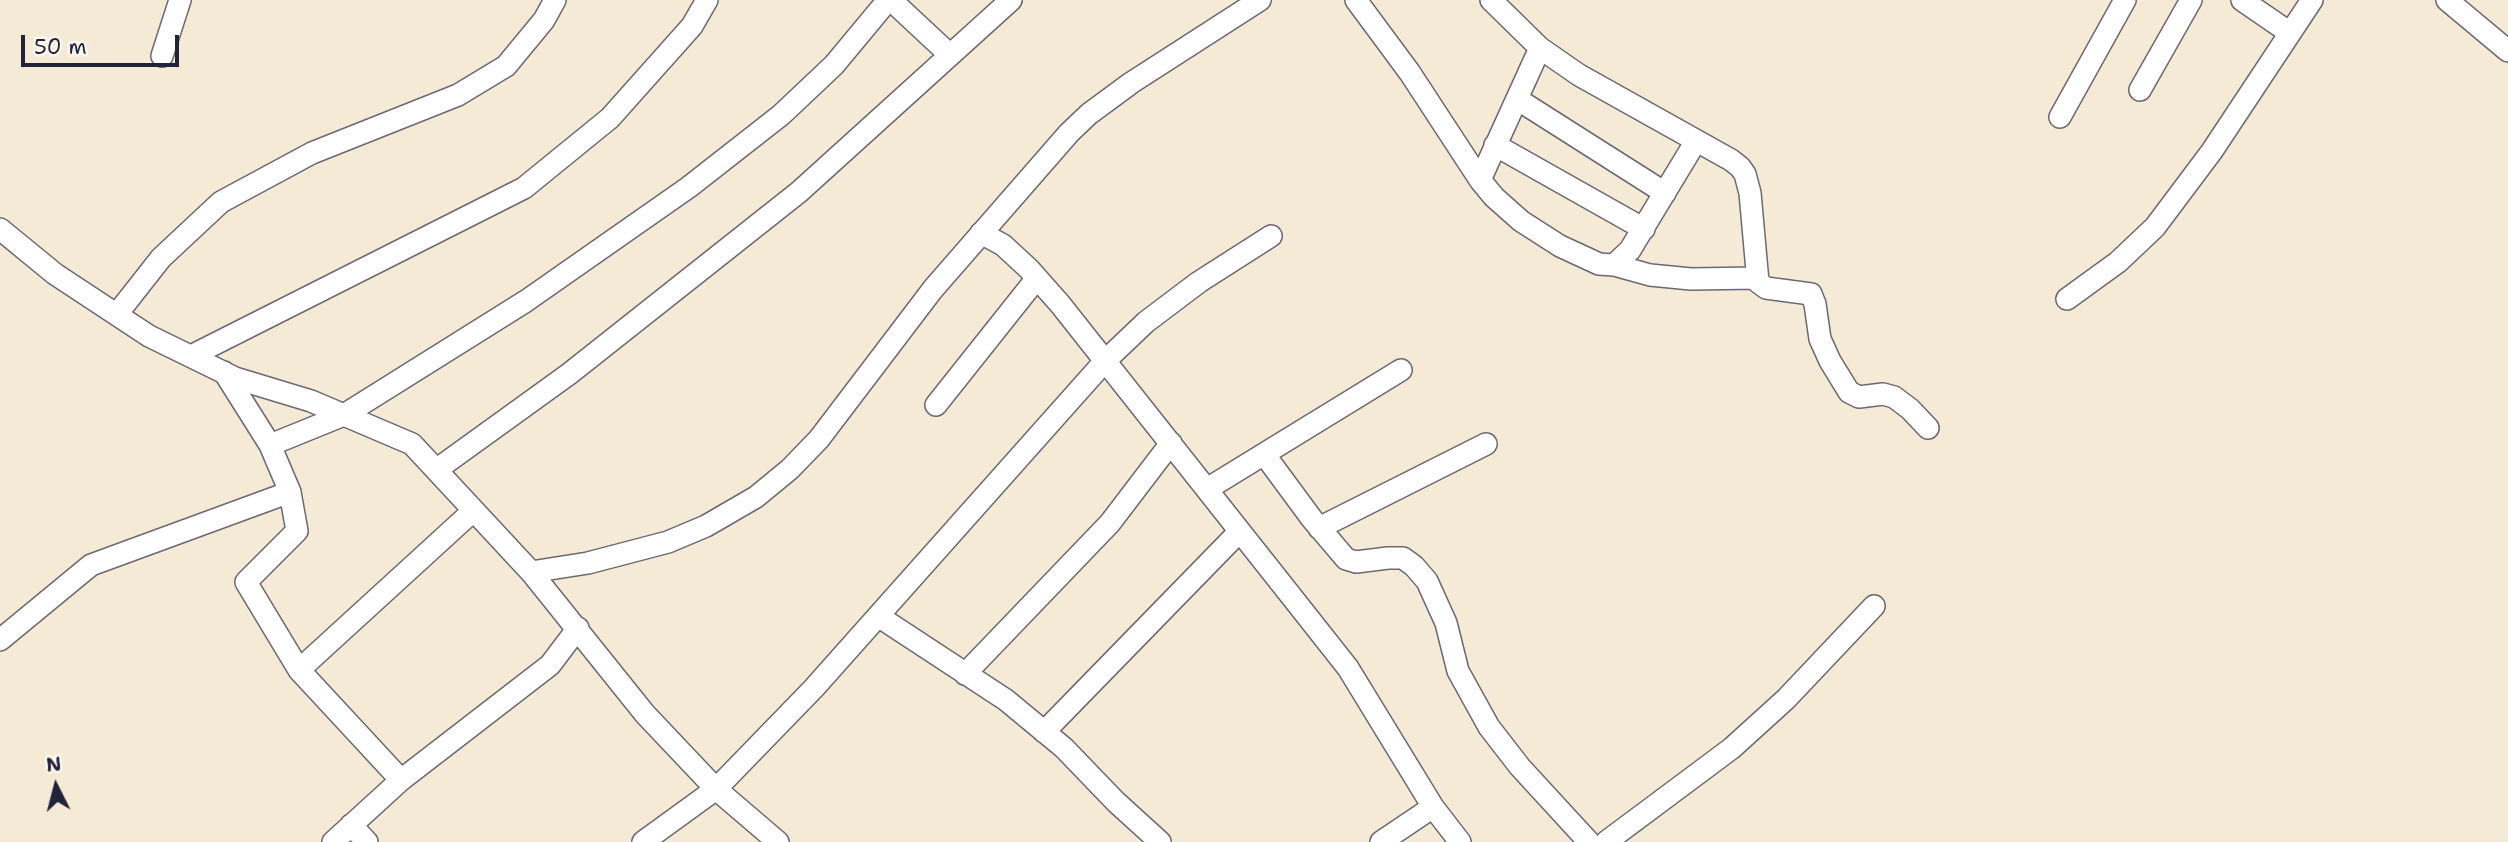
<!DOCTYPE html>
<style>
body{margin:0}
#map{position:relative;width:2508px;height:842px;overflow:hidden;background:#f5ead5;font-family:"Shantell Sans",sans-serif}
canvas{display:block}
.north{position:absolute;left:21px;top:751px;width:70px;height:70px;-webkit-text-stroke:5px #fbf7ec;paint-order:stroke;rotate:354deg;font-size:19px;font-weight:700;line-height:28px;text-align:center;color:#22223b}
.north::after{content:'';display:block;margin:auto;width:24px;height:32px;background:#22223b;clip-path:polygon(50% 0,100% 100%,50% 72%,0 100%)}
.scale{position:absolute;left:21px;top:35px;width:158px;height:32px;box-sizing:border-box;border:4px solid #22223b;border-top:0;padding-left:9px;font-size:21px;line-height:24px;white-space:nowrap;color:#22223b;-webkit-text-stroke:5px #fbf7ec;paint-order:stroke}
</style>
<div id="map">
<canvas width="2508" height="842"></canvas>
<div class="north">N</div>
<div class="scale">50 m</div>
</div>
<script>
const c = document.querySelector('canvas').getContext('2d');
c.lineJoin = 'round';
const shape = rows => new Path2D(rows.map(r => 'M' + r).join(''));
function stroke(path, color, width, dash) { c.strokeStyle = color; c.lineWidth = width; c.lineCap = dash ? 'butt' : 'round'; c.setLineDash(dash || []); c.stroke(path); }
const minor = shape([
 [891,0,950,55],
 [1356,0,1410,73,1480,180,1494,197,1521,221,1560,246,1599,264,1614,265,1630,250,1696,141],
 [1491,0,1540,48,1579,75,1731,160,1740,167,1745,174,1750,193,1758,282,1766,288,1811,294,1815,304,1820,339,1830,361,1849,392,1859,397,1883,394,1894,397,1910,409,1928,428],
 [2242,0,2290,33],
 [2447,0,2508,51],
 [162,56,180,0],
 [2140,90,2191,0],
 [1517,99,1665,193],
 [2060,117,2125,0],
 [1495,145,1644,229],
 [1480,180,1540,48],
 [0,229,55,274,149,336,235,378,311,401,412,444,531,572,645,714,716,789,778,842],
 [981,233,1003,245,1029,269,1060,304,1303,611,1348,668,1433,807,1460,842],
 [1614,265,1650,275,1691,279,1756,278],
 [2067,299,2118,262,2155,227,2212,151,2312,0],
 [117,314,161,258,221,202,312,153,458,95,506,66,544,20,555,0],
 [191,356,524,188,610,118,692,26,707,0],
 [936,405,1037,278],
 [270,445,344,415,526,301,689,187,781,115,834,65,888,0],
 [1264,454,1312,519,1346,559,1356,562,1388,558,1403,558,1414,566,1427,581,1446,623,1458,671,1489,727,1520,767,1589,842],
 [436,470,569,374,799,192,1011,0],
 [1207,489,1401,370],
 [290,492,297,531,246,582,299,670,401,780],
 [1319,528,1486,444],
 [531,572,588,563,668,542,706,526,756,497,790,469,819,439,933,289,1069,133,1089,114,1131,83,1260,0],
 [878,616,1006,700,1064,748,1116,802,1160,842],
 [0,640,91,565,290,492,270,445,224,372],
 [299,670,473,511],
 [965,674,1110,523,1171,443],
 [1044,732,1239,532],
 [351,825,367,842],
 [333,842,401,780,550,665,578,628],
 [643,842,716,789,814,688,1105,361,1146,322,1199,282,1271,236],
 [1381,842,1433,807],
 [1606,842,1732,748,1786,699,1874,606]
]);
stroke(minor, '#6c6871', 24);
stroke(minor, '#fff', 21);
</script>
